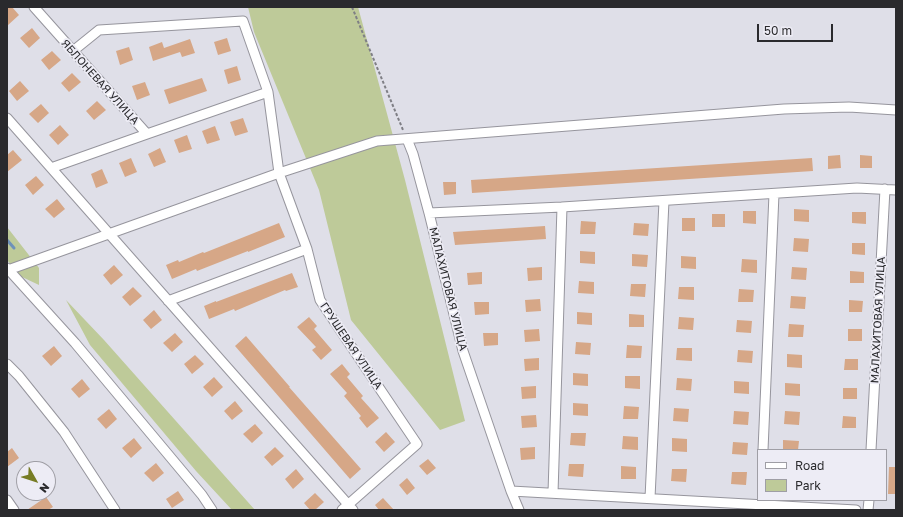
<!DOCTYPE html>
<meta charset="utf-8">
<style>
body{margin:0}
#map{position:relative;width:903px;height:517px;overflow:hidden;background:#dfdfe8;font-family:"Golos Text",sans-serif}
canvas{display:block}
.frame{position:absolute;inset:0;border:8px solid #2a2a2d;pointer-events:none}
.legend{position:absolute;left:757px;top:449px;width:130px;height:52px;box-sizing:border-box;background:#edecf5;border:1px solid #9f9ea5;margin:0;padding:5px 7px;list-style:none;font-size:12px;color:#2a2a2d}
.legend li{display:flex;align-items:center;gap:8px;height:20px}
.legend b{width:20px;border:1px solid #9f9ea5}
.north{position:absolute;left:16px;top:461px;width:40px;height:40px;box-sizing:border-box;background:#edecf5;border:1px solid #9f9ea5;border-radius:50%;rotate:129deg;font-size:11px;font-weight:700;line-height:16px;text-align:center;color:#2a2a2d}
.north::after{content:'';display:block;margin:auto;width:14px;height:18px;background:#777c25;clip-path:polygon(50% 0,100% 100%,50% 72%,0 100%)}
.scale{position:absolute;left:757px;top:24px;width:76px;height:18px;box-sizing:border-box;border:2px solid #2a2a2d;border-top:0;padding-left:5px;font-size:12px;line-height:14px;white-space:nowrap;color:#2a2a2d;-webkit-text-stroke:3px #edecf5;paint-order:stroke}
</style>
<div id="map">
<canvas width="903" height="517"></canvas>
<div class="frame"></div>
<ul class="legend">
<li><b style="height:5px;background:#fff"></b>Road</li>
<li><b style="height:11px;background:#beca99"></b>Park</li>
</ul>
<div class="north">N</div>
<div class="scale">50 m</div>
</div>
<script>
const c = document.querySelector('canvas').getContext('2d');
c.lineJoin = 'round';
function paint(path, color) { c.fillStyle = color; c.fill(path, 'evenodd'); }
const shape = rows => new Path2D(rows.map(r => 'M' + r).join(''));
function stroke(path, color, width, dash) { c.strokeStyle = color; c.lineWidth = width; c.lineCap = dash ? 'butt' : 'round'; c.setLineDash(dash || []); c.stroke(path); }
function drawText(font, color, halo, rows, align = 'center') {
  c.font = font + ' "Golos Text",sans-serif'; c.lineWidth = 3.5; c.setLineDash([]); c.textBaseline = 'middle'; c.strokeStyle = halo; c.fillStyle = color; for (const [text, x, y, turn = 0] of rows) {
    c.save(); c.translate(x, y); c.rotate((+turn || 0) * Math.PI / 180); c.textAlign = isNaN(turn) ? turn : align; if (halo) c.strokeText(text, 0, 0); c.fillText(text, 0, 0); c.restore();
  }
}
const green = shape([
 [248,7,358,7,405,180,465,421,440,430,351,320,319,190,254,32],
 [7,227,39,268,39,285,20,276,7,260],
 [66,300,104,340,255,510,232,510,196,471,90,345]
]);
const stream = shape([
 [7,240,14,248]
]);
const building = shape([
 [7,7,12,7,19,15,7,26],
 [32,28,40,38,29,48,20,38],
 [227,38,231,51,218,55,214,42],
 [190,39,195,53,182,57,180,52,153,61,149,47,162,42,164,48],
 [129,47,133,60,120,65,116,51],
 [52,51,61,60,49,70,41,60],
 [237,66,241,80,228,84,224,70],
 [72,73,81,82,69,92,61,83],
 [202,78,207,91,169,104,164,90],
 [20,81,29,91,17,101,9,91],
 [145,82,150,95,137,100,132,86],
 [97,101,106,110,94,120,86,111],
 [41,104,49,113,38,123,29,114],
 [243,118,248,132,235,136,230,122],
 [60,125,69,135,58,145,49,135],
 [215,126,220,140,207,144,202,131],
 [187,135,192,149,179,153,174,140],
 [160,148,166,162,154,167,148,154],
 [13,150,22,160,7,172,7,155],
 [840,155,841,168,828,169,828,156],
 [860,155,872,156,872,168,860,168],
 [131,158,137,172,125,177,119,163],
 [812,158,813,171,472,193,471,180],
 [102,169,108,183,96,188,91,174],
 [36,176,44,185,33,195,25,185],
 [443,182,456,182,456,194,444,195],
 [57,199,65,209,54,218,45,209],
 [794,209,809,210,809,222,794,221],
 [743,211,756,211,756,224,743,223],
 [852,212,866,212,866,224,852,223],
 [712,214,725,214,725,227,712,227],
 [682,218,695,218,695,231,682,231],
 [581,221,596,222,595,234,580,234],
 [279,223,285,237,248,252,248,251,197,271,196,269,172,279,166,265,178,260,179,262,203,252,204,253],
 [634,223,649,224,648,236,633,235],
 [545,226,546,239,455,245,453,232],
 [794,238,809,239,808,252,793,251],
 [852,243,865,243,865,255,852,254],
 [580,251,595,252,595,264,580,263],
 [632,254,648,255,647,267,632,266],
 [681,256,696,257,696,269,681,268],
 [742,259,757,260,757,273,741,272],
 [114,265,123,275,111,285,103,275],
 [542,267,542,280,528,281,527,268],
 [792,267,807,268,806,280,791,279],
 [850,271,864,272,864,283,850,283],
 [482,272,482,284,468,285,467,273],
 [292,273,298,287,286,291,285,290,235,311,234,309,209,319,204,306,216,301,216,302],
 [579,281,594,282,594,294,578,293],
 [631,284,646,284,645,297,630,296],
 [133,287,142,296,130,306,122,297],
 [679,287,694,287,694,300,678,299],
 [739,289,754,290,753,302,738,302],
 [791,296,806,297,805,309,790,308],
 [540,299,541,311,526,312,525,300],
 [849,300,863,301,862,312,849,312],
 [474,302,489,302,489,314,475,315],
 [154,310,162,320,151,329,143,320],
 [577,312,592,313,592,325,577,324],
 [629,314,644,315,644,327,629,327],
 [309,317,317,326,314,329,332,350,321,360,312,350,316,347,297,327],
 [679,317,694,318,693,330,678,329],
 [737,320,752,321,751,333,736,332],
 [789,324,804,325,803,337,788,337],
 [539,329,540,341,525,342,524,330],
 [848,329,862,329,862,341,848,341],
 [175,333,183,342,172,352,163,343],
 [483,333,498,333,498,345,484,346],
 [246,336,290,387,289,387,361,469,350,479,235,346],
 [576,342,591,343,590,355,575,354],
 [627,345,642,346,641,358,626,358],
 [54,346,62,356,51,366,42,356],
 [677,348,692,348,692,361,676,360],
 [738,350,753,351,752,363,737,362],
 [787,354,802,355,802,368,787,367],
 [195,355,204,364,192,374,184,364],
 [539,358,539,370,525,371,524,359],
 [845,359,858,359,858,370,844,370],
 [342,364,350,374,347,377,363,396,361,398,379,418,367,428,359,418,361,416,344,396,347,393,330,374],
 [573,373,588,374,588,386,573,385],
 [625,376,640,376,640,389,625,388],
 [214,377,223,387,212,397,203,387],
 [677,378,692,379,691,391,676,390],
 [82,379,90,389,79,398,71,389],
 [734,381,749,382,749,394,734,393],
 [785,383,800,384,800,396,785,395],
 [536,386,536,398,522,399,521,387],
 [843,388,857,388,857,399,843,399],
 [235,401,243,411,232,420,224,411],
 [573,403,588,404,588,416,573,415],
 [624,406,639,407,638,419,623,419],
 [674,408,689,409,688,422,673,421],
 [109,409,117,419,106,429,97,419],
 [734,411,749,412,748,425,733,424],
 [785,411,800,412,799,425,784,424],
 [536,415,537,427,522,428,521,416],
 [843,416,856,417,856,428,842,428],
 [255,424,263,433,252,443,243,434],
 [386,432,395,442,384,452,375,442],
 [571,433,586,433,585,446,570,445],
 [623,436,638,437,638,450,622,449],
 [134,438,142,448,131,458,122,448],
 [672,438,687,439,687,452,672,451],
 [783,440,799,441,798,450,783,450],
 [733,442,748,443,747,455,732,454],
 [275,447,284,456,272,466,264,457],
 [535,447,535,459,521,460,520,448],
 [12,448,19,458,7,467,7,452],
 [428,459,436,468,427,475,419,466],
 [156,463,164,473,153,482,144,473],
 [569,464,584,464,583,477,568,476],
 [621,466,636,467,636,479,621,479],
 [889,467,896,467,896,494,888,494],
 [296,469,304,479,293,489,285,479],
 [672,469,687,469,686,482,671,481],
 [732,472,747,472,746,485,731,484],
 [407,478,415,488,407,495,399,485],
 [178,491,184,500,172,508,166,499],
 [315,493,324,502,315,510,310,510,304,503],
 [46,497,53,507,48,510,27,510],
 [383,498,394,510,379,510,375,505]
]);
const path = shape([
 [352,7,403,130]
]);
const minor = shape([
 [34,7,147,134,51,168],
 [73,51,99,30,243,21,268,92,279,173,307,249],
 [7,118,353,510],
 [147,134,268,92],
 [407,139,413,154,429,213],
 [562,207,857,188,896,190],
 [7,268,75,343,202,495,212,510],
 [8,270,279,173,377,141,784,109,849,107,896,110],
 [168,301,307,249,320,300,417,444,342,510],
 [7,364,19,376,64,432,115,510],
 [763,450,774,194],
 [871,450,885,189],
 [511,491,519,510],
 [553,493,562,207,429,213,463,351,511,491,856,510],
 [650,498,664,201],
 [7,500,14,510],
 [868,510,869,500]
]);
const streetNames = [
 ["ЯБЛОНЕВАЯ УЛИЦА",100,82,48],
 ["МАЛАХИТОВАЯ УЛИЦА",448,289,76],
 ["МАЛАХИТОВАЯ УЛИЦА",878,320,-87],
 ["ГРУШЕВАЯ УЛИЦА",351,346,56]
];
paint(green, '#beca99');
stroke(stream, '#6e91b9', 3);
paint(building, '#d6a787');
stroke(minor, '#96959d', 11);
stroke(path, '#7f7f85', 2, [3, 2]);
stroke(minor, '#fff', 9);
drawText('11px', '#2a2a2d', '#edecf5', streetNames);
</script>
